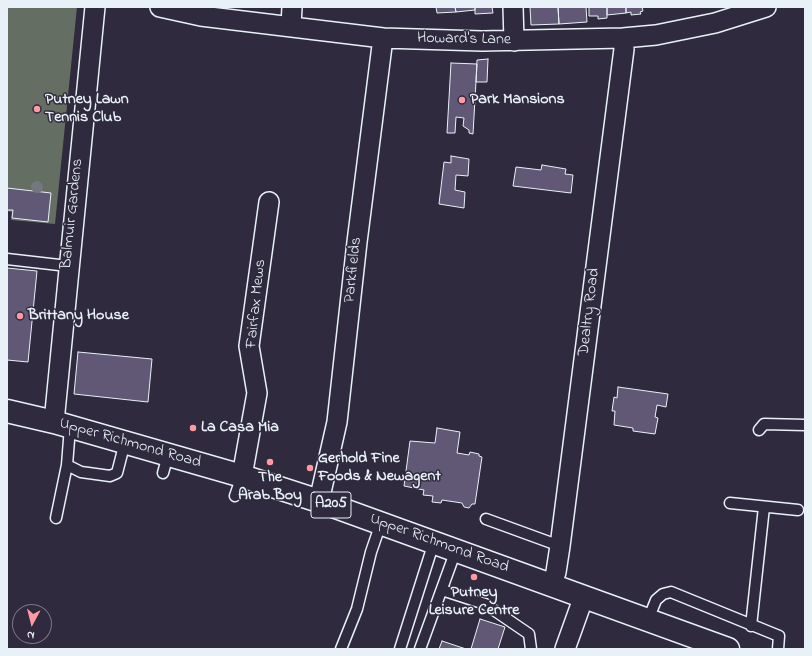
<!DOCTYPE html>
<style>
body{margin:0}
#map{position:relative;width:812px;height:656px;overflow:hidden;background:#2f2a3d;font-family:"Indie Flower",sans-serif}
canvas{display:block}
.frame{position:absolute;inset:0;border:8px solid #e8f1f8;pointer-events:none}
.north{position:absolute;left:12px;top:604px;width:40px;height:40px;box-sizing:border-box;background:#2f2a3d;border:1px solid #797a88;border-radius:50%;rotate:187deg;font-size:11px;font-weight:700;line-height:16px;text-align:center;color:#e8f1f8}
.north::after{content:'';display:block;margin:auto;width:14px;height:18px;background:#ff9aa2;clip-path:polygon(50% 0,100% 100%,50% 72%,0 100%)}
</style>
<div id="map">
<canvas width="812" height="656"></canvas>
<div class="frame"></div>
<div class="north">N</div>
</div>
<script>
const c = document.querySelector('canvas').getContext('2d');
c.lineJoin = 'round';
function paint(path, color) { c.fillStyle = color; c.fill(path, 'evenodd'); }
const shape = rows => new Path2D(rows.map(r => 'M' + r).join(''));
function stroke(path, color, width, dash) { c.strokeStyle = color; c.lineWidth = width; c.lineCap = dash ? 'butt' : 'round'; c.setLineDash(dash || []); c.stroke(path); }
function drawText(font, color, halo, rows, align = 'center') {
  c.font = font + ' "Indie Flower",sans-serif'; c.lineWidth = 3; c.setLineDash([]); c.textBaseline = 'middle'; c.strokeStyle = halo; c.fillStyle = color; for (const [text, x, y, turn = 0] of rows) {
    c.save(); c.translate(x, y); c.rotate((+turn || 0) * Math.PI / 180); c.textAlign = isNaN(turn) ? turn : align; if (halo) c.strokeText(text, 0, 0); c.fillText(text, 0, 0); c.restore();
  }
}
const green = shape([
 [7,7,77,7,55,224,11,220,12,212,7,211]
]);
const building = shape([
 [436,7,455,7,456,12,437,13,436,7],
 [455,7,475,7,475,10,456,12,455,7],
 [475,7,492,7,493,13,475,14,475,7],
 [530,7,558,7,559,24,531,25,530,7],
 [558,7,586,7,587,22,559,24,558,7],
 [589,7,607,7,607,18,598,19,598,16,589,16,589,7],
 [607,7,626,7,626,13,607,15,607,7],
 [626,7,642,7,643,11,640,12,641,14,631,15,631,12,626,13,626,7],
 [488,59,487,82,476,82,477,60,488,59],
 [451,63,477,64,473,134,469,133,469,130,463,126,464,118,456,117,455,133,447,133,451,63],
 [451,156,469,159,468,176,456,175,455,190,465,192,464,208,439,204,444,162,451,163,451,156],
 [542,165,566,169,565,174,573,175,571,193,513,186,516,167,541,170,542,165],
 [7,188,51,193,48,222,12,218,13,210,7,210,7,188],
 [7,268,37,271,28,362,7,360,7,268],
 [78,352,152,359,148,402,74,394,78,352],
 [618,387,668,394,666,407,657,405,655,417,658,418,655,434,633,431,633,428,614,425,615,411,612,411,614,397,617,398,618,387],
 [437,428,460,432,457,453,469,455,470,452,479,454,479,456,482,457,475,504,472,504,469,508,464,507,462,503,442,500,441,503,432,502,433,496,423,495,424,490,404,486,410,441,435,443,437,428],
 [480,619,505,627,498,649,471,649,480,619],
 [442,641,466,649,439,649,442,641]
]);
const lane = shape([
 [7,259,68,266],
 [70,427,67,465,81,472,110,476,117,473,125,442],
 [759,430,764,424,805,425],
 [163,473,168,455],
 [235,496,242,476],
 [730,503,798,510],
 [56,518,67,465],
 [486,519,560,546],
 [442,590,485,604,529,634,531,649],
 [648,620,656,600,663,594,671,592,779,636,778,649],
 [751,626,764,507],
 [341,649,357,609,371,552,381,523],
 [400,649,434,542],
 [420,649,456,550]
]);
const street = shape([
 [160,7,201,16,383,38,482,41,623,38,656,35,715,23,766,7],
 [513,7,514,41],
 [291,26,292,7],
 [54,422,95,7],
 [242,476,257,393,249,346,269,202],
 [319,501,337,422,357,242,383,38],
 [552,585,556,572,560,546,624,49,623,38],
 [565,649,584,596]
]);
const highway = shape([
 [7,411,54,422,242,476,319,501,728,649]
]);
const trees = [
 [37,187]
];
const markers = [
 [462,100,4,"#ff9aa2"],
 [37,109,4,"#ff9aa2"],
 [20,316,4,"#ff9aa2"],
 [193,428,4,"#ff9aa2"],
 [270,462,4,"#ff9aa2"],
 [310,468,4,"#ff9aa2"],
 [474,577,4,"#ff9aa2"]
];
const shields = [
 [331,505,40]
];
const shieldNames = [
 ["A205",331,505]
];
const streetNames = [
 ["Howard's Lane",464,40,1],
 ["Balmuir Gardens",73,214,-84],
 ["Parkfields",354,270,-84],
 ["Fairfax Mews",257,304,-84],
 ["Dealtry Road",590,312,-83],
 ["Upper Richmond Road",130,444,16],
 ["Upper Richmond Road",439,544,20]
];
const poiNames = [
 ["Putney Lawn",45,100],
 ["Tennis Club",45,118],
 ["Park Mansions",470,100],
 ["Brittany House",28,316],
 ["La Casa Mia",201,428],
 ["Gerhold Fine",318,459],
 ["Foods & Newagent",318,477],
 ["The",270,478,"center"],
 ["Arab Boy",270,496,"center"],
 ["Putney",474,593,"center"],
 ["Leisure Centre",474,611,"center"]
];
paint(green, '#646e62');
paint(building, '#605875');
stroke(building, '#e8f1f8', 1);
stroke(lane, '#e8f1f8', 13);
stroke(street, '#e8f1f8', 22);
stroke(highway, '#e8f1f8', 25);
stroke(lane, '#2f2a3d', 10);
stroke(street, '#2f2a3d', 19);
stroke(highway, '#2f2a3d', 22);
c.fillStyle = '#74777e';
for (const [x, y] of trees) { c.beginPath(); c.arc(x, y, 6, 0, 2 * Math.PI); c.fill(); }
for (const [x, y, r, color] of markers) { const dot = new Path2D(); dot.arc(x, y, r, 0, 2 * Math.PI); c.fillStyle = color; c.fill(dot); stroke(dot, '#2f2a3d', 1.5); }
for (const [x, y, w] of shields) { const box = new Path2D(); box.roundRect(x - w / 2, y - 13, w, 26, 3); c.fillStyle = '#2f2a3d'; c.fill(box); stroke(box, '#e8f1f8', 1); }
drawText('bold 15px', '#e8f1f8', null, shieldNames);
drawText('16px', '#e8f1f8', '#2f2a3d', streetNames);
drawText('bold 16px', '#e8f1f8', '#2f2a3d', poiNames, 'left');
</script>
